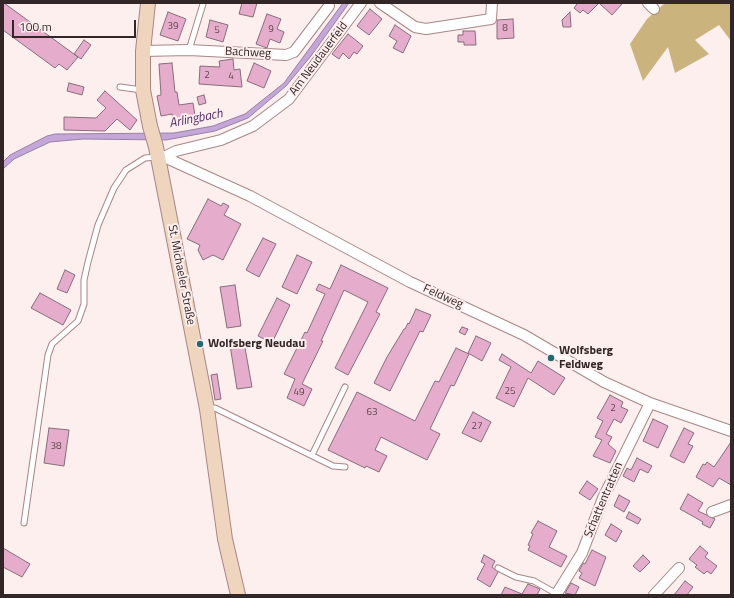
<!DOCTYPE html>
<meta charset="utf-8">
<style>
body{margin:0}
#map{position:relative;width:734px;height:598px;overflow:hidden;background:#fdefee;font-family:"Titillium Web",sans-serif}
canvas{display:block}
.frame{position:absolute;inset:0;border:4px solid #332626;pointer-events:none}
.scale{position:absolute;left:12px;top:20px;width:124px;height:18px;box-sizing:border-box;border:2px solid #332626;border-top:0;padding-left:5px;font-size:12px;line-height:14px;white-space:nowrap;color:#332626;-webkit-text-stroke:3px #fdefee;paint-order:stroke}
</style>
<div id="map">
<canvas width="734" height="598"></canvas>
<div class="frame"></div>
<div class="scale">100 m</div>
</div>
<script>
const c = document.querySelector('canvas').getContext('2d');
c.lineJoin = 'round';
function paint(path, color) { c.fillStyle = color; c.fill(path, 'evenodd'); }
const shape = rows => new Path2D(rows.map(r => 'M' + r).join(''));
function stroke(path, color, width, dash) { c.strokeStyle = color; c.lineWidth = width; c.lineCap = dash ? 'butt' : 'round'; c.setLineDash(dash || []); c.stroke(path); }
function drawText(font, color, halo, rows, align = 'center') {
  c.font = font + ' "Titillium Web",sans-serif'; c.lineWidth = 4; c.setLineDash([]); c.textBaseline = 'middle'; c.strokeStyle = halo; c.fillStyle = color; for (const [text, x, y, turn = 0] of rows) {
    c.save(); c.translate(x, y); c.rotate((+turn || 0) * Math.PI / 180); c.textAlign = isNaN(turn) ? turn : align; if (halo) c.strokeText(text, 0, 0); c.fillText(text, 0, 0); c.restore();
  }
}
const forest = shape([
 [665,3,731,3,731,41,719,25,695,40,709,54,675,73,668,47,643,81,630,44,647,19]
]);
const water = shape([
 [343,3,349,3,311,56,286,86,248,118,215,131,166,140,83,139,50,142,14,159,3,169,3,162,10,155,47,136,55,134,174,133,213,126,245,114,284,83,343,3]
]);
const building = shape([
 [3,3,4,3,78,57,67,70,59,64,55,68,3,30,3,3],
 [242,3,257,3,253,17,239,14,242,3],
 [576,3,599,3,588,14,583,10,580,13,574,8,577,4,576,3],
 [599,3,623,3,612,15,599,3],
 [370,9,382,19,369,35,357,26,370,9],
 [168,12,186,19,178,41,160,35,168,12],
 [570,12,571,27,563,27,562,20,570,12],
 [267,14,281,19,277,29,284,32,280,43,270,39,267,48,256,44,267,14],
 [513,19,514,38,497,39,497,20,513,19],
 [210,20,228,25,223,42,206,37,210,20],
 [395,25,411,36,403,53,393,48,397,41,389,36,395,25],
 [463,31,475,31,476,45,464,45,464,42,458,42,458,35,463,35,463,31],
 [348,34,363,46,357,54,354,52,349,59,343,53,339,59,332,54,348,34],
 [84,40,91,45,81,59,74,54,84,40],
 [233,59,234,70,240,69,242,87,199,84,200,66,220,67,219,61,233,59],
 [172,63,175,92,177,92,179,105,193,103,196,122,174,126,172,114,161,116,157,96,161,95,159,64,172,63],
 [254,63,271,71,264,88,247,81,254,63],
 [69,83,84,87,82,95,67,91,69,83],
 [105,91,137,120,130,130,117,119,105,131,64,130,64,117,96,118,106,108,97,100,105,91],
 [204,95,206,103,199,105,197,97,204,95],
 [208,199,221,206,223,203,229,206,224,215,241,224,223,260,213,255,203,260,198,250,200,245,187,239,208,199],
 [263,238,276,244,259,277,246,270,263,238],
 [297,255,312,262,297,294,282,287,297,255],
 [341,265,388,288,376,312,380,314,348,375,335,368,368,302,344,290,321,341,323,341,302,384,312,389,304,406,287,398,295,379,284,374,305,332,307,333,325,294,316,290,319,284,330,289,341,265],
 [65,270,75,275,67,293,57,289,65,270],
 [235,285,241,326,227,328,220,287,235,285],
 [40,293,71,310,63,325,31,308,40,293],
 [277,298,290,305,272,343,258,336,277,298],
 [416,309,431,315,423,332,420,331,390,391,374,383,387,357,404,329,405,329,408,323,409,324,416,309],
 [462,327,468,329,465,335,459,332,462,327],
 [476,336,491,343,482,361,468,353,476,336],
 [244,342,252,387,237,389,230,345,244,342],
 [456,348,469,354,454,386,451,385,430,429,440,434,427,460,381,437,375,450,387,456,379,472,366,466,365,468,328,450,357,392,415,421,435,381,439,382,456,348],
 [502,354,531,373,538,361,565,378,554,395,528,378,514,407,496,398,511,367,499,360,502,354],
 [217,374,221,399,215,400,211,375,217,374],
 [610,395,623,402,621,407,628,410,621,423,614,419,606,434,612,437,608,444,616,451,610,463,593,456,602,440,595,437,603,421,597,418,610,395],
 [473,412,491,422,481,442,462,433,473,412],
 [653,419,668,426,658,448,643,441,653,419],
 [49,428,69,430,64,466,44,463,49,428],
 [684,428,694,433,688,444,693,446,684,463,670,456,684,428],
 [731,442,731,485,719,478,713,487,696,477,703,464,705,465,707,462,714,467,731,442],
 [637,458,652,466,648,473,640,469,634,482,623,476,627,468,631,470,637,458],
 [587,481,598,489,590,500,579,493,587,481],
 [688,494,703,503,698,511,715,519,710,528,702,524,703,522,680,509,688,494],
 [619,495,630,501,624,512,614,506,619,495],
 [629,512,641,519,638,524,626,518,629,512],
 [538,521,557,531,549,547,567,556,561,567,528,550,530,546,528,545,533,534,531,533,538,521],
 [611,524,622,531,616,542,605,535,611,524],
 [700,546,708,553,705,557,717,566,711,574,707,571,704,574,695,567,697,565,689,559,700,546],
 [3,548,30,564,22,577,3,567,3,548],
 [592,550,606,557,595,586,579,578,582,573,579,571,583,563,585,564,592,550],
 [484,555,495,561,492,567,498,572,490,587,477,579,485,564,481,562,484,555],
 [643,555,650,562,640,572,633,566,643,555],
 [685,581,693,587,687,595,674,595,685,581],
 [571,583,579,587,575,595,565,593,571,583],
 [528,584,540,589,537,595,501,595,505,587,522,594,528,584]
]);
const lane = shape([
 [189,50,203,4],
 [120,87,142,90],
 [208,409,215,408,333,466,345,467],
 [312,455,345,387],
 [24,523,48,355,52,344,78,321,84,304,84,280,88,262,98,225,114,188,126,170,145,158,157,157],
 [498,568,516,577,534,581,557,594]
]);
const street = shape([
 [380,3,415,27,426,29,491,19,492,3],
 [648,3,654,9],
 [143,51,189,50,286,55,294,52,329,6],
 [158,157,164,157,250,196,410,282,524,335,604,382,650,403,731,431],
 [164,157,176,151,221,140,253,126,289,99,361,3],
 [712,512,731,505],
 [556,595,582,553,603,498,650,403],
 [654,595,679,568]
]);
const secondary = shape([
 [148,3,143,51,143,90,150,126,156,147,207,409,225,539,238,595]
]);
const markers = [
 [200,344,4,"#226b76"],
 [551,358,4,"#226b76"]
];
const numberNames = [
 ["39",173,27],
 ["8",505,29],
 ["9",271,30],
 ["5",217,31],
 ["2",207,76],
 ["4",231,77],
 ["25",510,392],
 ["49",299,393],
 ["2",613,409],
 ["63",372,413],
 ["27",477,427],
 ["38",56,447]
];
const streetNames = [
 ["Bachweg",248,53,3],
 ["Am Neudauerfeld",319,59,-53],
 ["St. Michaeler Straße",181,275,79],
 ["Feldweg",443,297,24],
 ["Schattentratten",604,500,-67]
];
const poiNames = [
 ["Wolfsberg Neudau",208,344],
 ["Wolfsberg",559,351],
 ["Feldweg",559,365]
];
const waterNames = [
 ["Arlingbach",196,119,-11]
];
paint(forest, '#cbb37d');
paint(water, '#c4a7d8');
stroke(water, '#9880a3', 1);
paint(building, '#e5adcb');
stroke(building, '#876d7b', 1);
stroke(lane, '#a68786', 7);
stroke(street, '#a68786', 12);
stroke(secondary, '#a68786', 16);
stroke(lane, '#fff', 5);
stroke(street, '#fff', 10);
stroke(secondary, '#efd4be', 14);
for (const [x, y, r, color] of markers) { const dot = new Path2D(); dot.arc(x, y, r, 0, 2 * Math.PI); c.fillStyle = color; c.fill(dot); stroke(dot, '#fdefee', 1.5); }
drawText('10px', '#60484f', null, numberNames);
drawText('12px', '#332626', '#fdefee', streetNames);
drawText('bold 12px', '#332626', '#fdefee', poiNames, 'left');
drawText('italic 13px', '#522c68', '#fdefee', waterNames);
</script>
